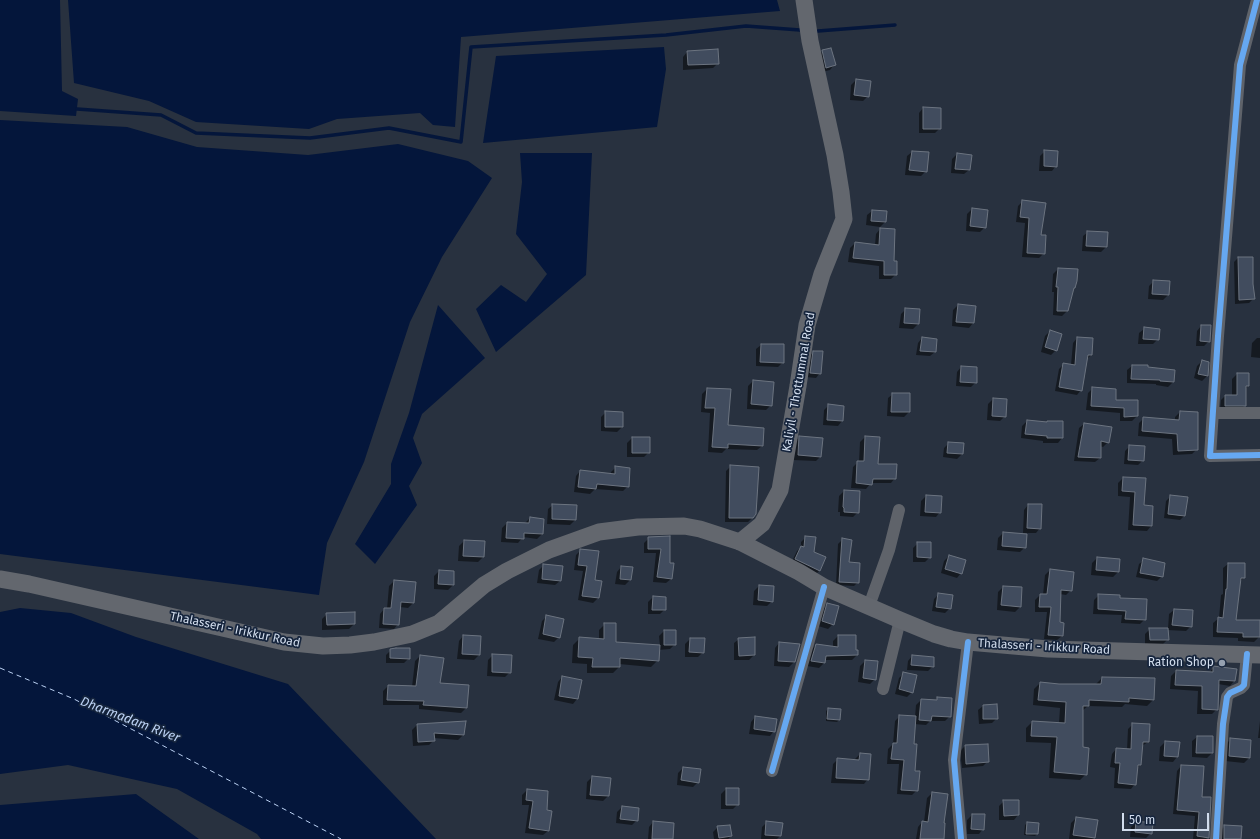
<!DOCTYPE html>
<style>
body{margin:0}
#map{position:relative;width:1260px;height:839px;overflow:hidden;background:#28313f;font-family:"Fira Sans",sans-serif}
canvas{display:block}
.scale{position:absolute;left:1122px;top:813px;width:87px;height:18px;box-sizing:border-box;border:2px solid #d2dded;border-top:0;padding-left:5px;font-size:12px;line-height:14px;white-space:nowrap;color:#d2dded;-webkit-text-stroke:3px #16253d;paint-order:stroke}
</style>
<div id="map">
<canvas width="1260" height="839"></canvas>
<div class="scale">50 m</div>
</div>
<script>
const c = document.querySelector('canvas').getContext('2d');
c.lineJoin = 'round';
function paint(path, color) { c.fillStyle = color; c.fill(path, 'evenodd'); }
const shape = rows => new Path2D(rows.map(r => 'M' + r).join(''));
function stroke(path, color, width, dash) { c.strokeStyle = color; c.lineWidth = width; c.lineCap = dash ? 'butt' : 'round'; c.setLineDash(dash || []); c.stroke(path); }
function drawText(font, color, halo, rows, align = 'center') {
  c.font = font + ' "Fira Sans",sans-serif'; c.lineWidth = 3.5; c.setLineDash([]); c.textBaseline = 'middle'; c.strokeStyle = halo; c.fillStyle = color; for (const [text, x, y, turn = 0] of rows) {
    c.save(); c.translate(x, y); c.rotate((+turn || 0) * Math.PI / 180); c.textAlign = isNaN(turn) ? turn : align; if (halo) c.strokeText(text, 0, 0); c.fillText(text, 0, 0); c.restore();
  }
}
const water = shape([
 [0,0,60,0,62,91,78,99,76,116,0,111],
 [68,0,777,0,780,11,461,37,455,127,433,125,420,113,337,119,309,129,196,122,149,101,74,83],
 [664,47,666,69,657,127,483,143,496,56],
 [0,120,127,127,197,147,308,155,398,144,468,161,492,178,442,257,410,322,364,462,327,543,319,595,0,554],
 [520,153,592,153,586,275,496,352,476,309,501,285,526,302,547,274,516,234,522,182],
 [438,305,485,358,422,414,413,438,422,463,409,486,417,505,375,564,355,544,391,484,391,464,409,413],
 [20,608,71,613,136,637,288,684,436,839,261,839,257,834,177,789,68,765,0,774,0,612],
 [136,794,199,839,0,839,0,805]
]);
const shadow = shape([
 [823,51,834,65,830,70,822,72,818,56],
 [687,52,718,63,713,68,683,70,683,57],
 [856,80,868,96,863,101,850,100,851,85],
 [923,108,940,128,935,133,919,133,919,113],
 [1045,151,1056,166,1052,171,1039,171,1040,156],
 [912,152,926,171,921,176,905,175,907,156],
 [957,154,969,170,964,174,951,173,952,159],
 [1023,201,1040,236,1044,253,1039,258,1022,257,1025,223,1016,222,1018,206],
 [972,209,985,227,980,232,966,231,967,214],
 [872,211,885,222,880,227,866,225,867,215],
 [880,229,893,262,896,274,891,279,879,279,879,266,848,262,850,248,855,243,875,245,876,234],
 [1088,232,1107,233,1106,247,1101,252,1082,251,1083,236],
 [1238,258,1252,284,1254,298,1249,303,1235,304,1234,262],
 [1058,269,1067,311,1062,316,1053,315,1054,292,1052,292,1053,274],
 [1154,281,1169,282,1168,295,1163,300,1148,299,1149,286],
 [958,305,973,323,969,328,952,326,953,310],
 [906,309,919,310,918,324,913,329,899,328,901,314],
 [1201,326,1209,341,1204,346,1196,346,1197,331],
 [1144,329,1158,339,1153,344,1138,344,1139,333],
 [1050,331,1056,350,1051,355,1041,352,1045,336],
 [922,338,935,352,930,356,916,355,918,343],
 [1077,338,1091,355,1087,359,1081,390,1077,395,1055,391,1059,369,1064,364,1071,365,1073,343],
 [1257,338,1260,338,1260,358,1251,357,1252,343],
 [761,345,783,362,778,367,756,366,756,349],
 [814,352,820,373,816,378,806,377,809,356],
 [1202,361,1208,363,1207,376,1202,381,1194,378,1197,366],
 [1132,366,1174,371,1173,382,1168,387,1156,385,1156,384,1127,383,1127,370],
 [961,367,976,382,971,387,956,386,957,372],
 [1237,374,1248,386,1245,389,1245,405,1240,410,1220,410,1221,400,1225,396,1232,396,1232,379],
 [753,381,771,405,766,410,747,409,748,386],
 [1093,388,1114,401,1137,416,1132,421,1120,421,1120,413,1086,410,1088,393],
 [707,389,727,426,762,446,757,450,726,449,722,453,708,452,710,413,701,412,702,394],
 [893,394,909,394,909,412,904,417,887,416,888,398],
 [993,399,1005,416,1000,421,987,420,988,404],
 [829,405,842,421,838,426,823,425,824,410],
 [606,412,622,427,617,432,601,431,601,417],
 [1180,412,1197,449,1192,454,1173,455,1172,439,1138,436,1139,423,1144,418,1175,420,1175,417],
 [1027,421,1046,423,1062,438,1058,443,1043,443,1043,441,1021,438,1022,426],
 [1084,424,1108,442,1103,447,1100,446,1100,458,1095,462,1074,461,1079,428],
 [800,437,820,457,816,461,793,460,795,441],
 [865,437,877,465,895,478,891,483,871,483,866,489,851,488,853,467,858,462,859,462,860,442],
 [632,438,649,452,644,457,627,457,627,443],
 [949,443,962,454,957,459,943,457,944,448],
 [1130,446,1143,460,1138,465,1124,464,1125,451],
 [731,466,753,517,748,522,725,522,726,471],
 [616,467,628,486,623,491,595,489,590,494,574,492,576,476,580,471,611,474,611,472],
 [1123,478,1145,479,1143,506,1152,507,1151,526,1147,531,1128,530,1130,497,1118,496,1118,483],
 [844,491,858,512,853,517,840,516,840,512,838,512,839,496],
 [926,496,940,512,936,517,920,516,921,501],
 [1171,496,1185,515,1180,520,1164,518,1166,501],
 [553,505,575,520,570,525,547,524,548,509],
 [1028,505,1040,528,1036,533,1023,533,1024,510],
 [530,518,542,534,537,539,523,537,518,543,501,542,502,528,507,523,525,523],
 [1003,533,1025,547,1020,552,997,550,998,538],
 [669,537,669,564,671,579,666,583,653,582,656,553,644,553,644,543,649,538],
 [806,537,813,553,819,571,815,575,791,563,797,551,801,547,801,542],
 [842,540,848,563,858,582,854,586,836,585,838,544],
 [464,541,484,542,483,557,478,562,458,561,459,546],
 [918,543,930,557,925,562,913,562,913,548],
 [581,550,594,581,601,582,598,598,593,603,578,600,583,571,574,570,576,555],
 [949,556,961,573,957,578,941,573,944,561],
 [1097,558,1118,572,1113,577,1091,575,1092,563],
 [1144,560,1162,576,1157,581,1136,577,1139,564],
 [1228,564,1244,577,1239,583,1235,621,1259,637,1254,642,1238,641,1238,638,1213,637,1213,623,1219,618,1221,595,1223,594,1223,568],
 [544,565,560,581,555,585,537,583,539,570],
 [621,567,630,580,625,585,615,584,617,572],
 [1050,570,1071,590,1066,595,1060,594,1059,623,1062,636,1057,640,1044,639,1047,612,1035,612,1035,600,1040,595,1043,595,1045,575],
 [439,571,453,572,453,585,448,590,434,589,434,576],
 [394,581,413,603,408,608,400,607,398,624,394,629,379,628,380,614,384,609,387,609,389,586],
 [759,586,772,601,767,606,753,605,754,591],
 [1003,587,1020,607,1015,612,997,610,998,592],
 [939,594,950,608,945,613,932,611,934,599],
 [1099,595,1145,619,1140,624,1121,623,1122,615,1093,614,1094,600],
 [653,597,665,609,660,614,648,614,648,602],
 [828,604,833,624,828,629,818,626,823,609],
 [1174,610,1191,626,1186,631,1167,630,1168,639,1163,644,1145,645,1145,634,1150,629,1168,629,1169,614],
 [327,614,354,624,349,629,322,630,322,619],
 [547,616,559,637,554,642,538,639,542,621],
 [605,624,615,643,660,646,659,636,664,631,675,644,670,649,658,650,658,660,651,667,619,664,619,667,613,673,587,673,587,664,572,663,573,645,580,638,599,640,599,630],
 [463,636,479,655,474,660,457,659,459,641],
 [838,636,855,636,855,651,857,651,857,655,852,660,824,660,824,663,819,668,807,666,811,650,816,645,833,647,833,641],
 [690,639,703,652,698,657,685,657,685,644],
 [739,639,754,655,749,660,734,660,734,643],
 [779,643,794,662,789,667,774,666,775,648],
 [391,650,409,658,404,663,386,663,386,655],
 [493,655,510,672,505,677,487,676,488,660],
 [420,656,439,684,466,708,461,713,419,709,419,705,383,705,383,691,388,686,412,687,415,661],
 [912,656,933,666,928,671,907,670,908,661],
 [865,661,875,679,870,684,858,682,860,666],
 [1214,667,1234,681,1230,686,1218,684,1217,709,1212,714,1197,714,1198,691,1170,689,1171,676,1176,671,1209,673],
 [904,673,912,692,907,697,895,694,899,678],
 [562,677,581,681,577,699,573,704,554,700,558,682],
 [1102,678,1153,700,1147,706,1125,704,1122,707,1088,706,1082,711,1082,748,1086,774,1080,780,1049,778,1051,743,1026,742,1026,728,1032,722,1059,723,1060,708,1033,705,1034,689,1040,683,1059,685,1096,684],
 [938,698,950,716,945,721,930,721,926,725,914,724,913,745,914,772,917,790,912,795,897,794,899,764,887,764,888,749,893,744,895,721,900,716,915,717,916,705,921,700,935,701],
 [983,706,997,718,992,723,979,724,978,710],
 [828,709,839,720,837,722,826,721,826,711],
 [755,717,774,731,770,736,749,734,751,722],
 [1260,721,1260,738,1258,738],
 [464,722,463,735,458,740,434,738,434,740,429,745,413,746,412,730,417,725],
 [1133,724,1148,742,1142,746,1140,765,1137,768,1135,784,1131,789,1114,788,1115,768,1110,767,1112,754,1116,749,1127,750,1128,729],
 [1197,737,1212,753,1207,758,1192,757,1192,741],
 [1231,739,1249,758,1244,763,1225,761,1226,744],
 [1165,742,1179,743,1177,757,1173,762,1159,761,1160,747],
 [965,746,988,761,983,766,962,768,960,751],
 [860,754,868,779,864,784,831,783,833,764,838,759,855,761,855,759],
 [1181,766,1201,798,1208,837,1206,839,1193,839,1195,816,1173,814,1177,771],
 [683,768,698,782,693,787,677,785,678,773],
 [592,777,608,796,603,801,586,799,587,782],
 [726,789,738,804,733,809,721,809,721,794],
 [527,790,546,811,548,831,543,835,525,833,529,805,522,805,522,795],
 [932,793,943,824,943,839,916,839,918,827,922,822,924,822,927,798],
 [1004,801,1018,815,1014,820,999,820,999,806],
 [622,807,637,820,632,825,616,823,617,812],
 [972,815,983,829,979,834,967,834,967,820],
 [1076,818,1095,837,1093,839,1069,839,1071,823],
 [653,822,672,839,648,839,649,827],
 [767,822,781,823,780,836,777,839,761,839,762,827],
 [1136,822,1152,824,1151,833,1146,838,1130,837,1131,827],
 [1027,823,1037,834,1035,836,1024,835,1025,825],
 [1225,826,1240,839,1219,839,1220,831],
 [718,827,731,836,728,839,714,839,713,832]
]);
const stream = shape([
 [818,31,895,25],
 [77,109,161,115,196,133,310,138,389,128,461,142,471,47,666,35,746,26,800,30]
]);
const ferry = shape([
 [0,668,74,699,341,839]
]);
const building = shape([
 [831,48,836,65,826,68,822,50,831,48],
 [718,49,719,64,688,65,687,51,718,49],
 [856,79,871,81,869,97,854,95,856,79],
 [923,107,941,108,941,129,923,129,923,107],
 [1044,150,1058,151,1057,167,1044,166,1044,150],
 [912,151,929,152,927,172,909,170,912,151],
 [957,153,972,155,970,170,955,169,957,153],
 [1022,200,1046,203,1041,235,1046,235,1045,254,1027,253,1029,218,1020,217,1022,200],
 [972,208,988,210,986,228,970,226,972,208],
 [872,210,887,211,886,222,871,221,872,210],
 [880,228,895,229,894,261,897,261,897,275,884,275,884,261,853,258,855,242,879,245,880,228],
 [1087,231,1108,232,1107,247,1086,246,1087,231],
 [1238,257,1253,257,1253,284,1255,299,1239,300,1238,257],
 [1058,268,1078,269,1077,281,1075,288,1074,288,1068,311,1057,311,1058,287,1056,287,1058,268],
 [1153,280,1170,281,1169,295,1152,294,1153,280],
 [958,304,976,306,974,323,956,322,958,304],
 [905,308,920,309,919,324,904,323,905,308],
 [1201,325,1211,325,1210,342,1200,341,1201,325],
 [1144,327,1160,329,1159,340,1143,339,1144,327],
 [1050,330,1062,334,1057,351,1045,347,1050,330],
 [922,337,937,339,936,352,920,351,922,337],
 [1077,337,1093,338,1092,355,1088,355,1082,391,1059,387,1063,363,1075,365,1077,337],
 [761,344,784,344,784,363,760,362,761,344],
 [813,351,823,351,821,374,810,373,813,351],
 [1202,360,1209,362,1208,376,1198,374,1202,360],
 [1132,365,1148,365,1148,367,1175,370,1174,382,1160,381,1160,380,1131,379,1132,365],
 [961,366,977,367,977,383,960,382,961,366],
 [1237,373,1249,373,1249,386,1246,386,1246,406,1225,406,1225,395,1237,395,1237,373],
 [753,380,774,382,772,406,751,404,753,380],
 [1092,387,1116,389,1116,400,1138,400,1138,416,1124,417,1124,408,1091,406,1092,387],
 [707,388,731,389,728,425,764,428,763,446,728,444,728,448,712,447,715,408,705,408,707,388],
 [892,393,910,393,910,412,891,412,892,393],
 [993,398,1007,399,1006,417,992,416,993,398],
 [828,404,844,406,843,421,827,420,828,404],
 [605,411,623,412,623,427,605,427,605,411],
 [1180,411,1198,412,1198,450,1178,451,1177,434,1142,431,1143,417,1179,420,1180,411],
 [1027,420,1047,422,1047,421,1063,421,1063,438,1047,438,1047,436,1025,434,1027,420],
 [1084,423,1112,427,1109,443,1101,441,1101,458,1078,457,1084,423],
 [799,436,823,438,821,457,798,455,799,436],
 [865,436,880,437,878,464,897,464,896,479,873,479,872,485,856,483,857,461,864,461,865,436],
 [632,437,650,437,650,453,632,453,632,437],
 [948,442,964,443,963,454,947,453,948,442],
 [1129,445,1145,446,1144,461,1128,460,1129,445],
 [730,465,759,467,756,514,753,518,729,518,730,465],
 [615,466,630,468,629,487,597,484,596,489,578,487,580,470,615,474,615,466],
 [1123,477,1146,478,1144,505,1153,506,1152,526,1133,525,1135,492,1122,491,1123,477],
 [844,490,860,491,859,513,844,512,844,508,843,507,844,490],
 [926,495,942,496,941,513,925,512,926,495],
 [1170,495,1188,497,1185,516,1168,514,1170,495],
 [552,504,577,505,576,520,552,519,552,504],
 [1028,504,1042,504,1041,529,1027,528,1028,504],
 [530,517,544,519,543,534,524,533,524,539,506,538,507,522,529,523,530,517],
 [1003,532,1027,534,1026,548,1002,546,1003,532],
 [670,536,670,563,674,563,672,579,657,577,661,549,648,549,648,537,670,536],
 [805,536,816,537,814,552,826,557,820,571,795,559,801,546,804,547,805,536],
 [842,538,852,540,849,562,860,563,859,583,839,582,842,538],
 [464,540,485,541,484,557,463,556,464,540],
 [917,542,931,542,931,558,917,557,917,542],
 [580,549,599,551,595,580,602,581,599,598,582,596,587,566,578,565,580,549],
 [949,555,966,560,962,574,945,569,949,555],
 [1097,557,1120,559,1119,572,1096,570,1097,557],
 [1143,558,1165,563,1163,577,1140,573,1143,558],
 [1228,563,1245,563,1245,578,1241,578,1236,620,1260,620,1260,637,1243,637,1243,633,1217,632,1218,617,1223,618,1226,589,1227,589,1228,563],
 [543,564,563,566,561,581,542,579,543,564],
 [621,566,633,567,631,580,620,579,621,566],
 [1050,569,1074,572,1072,591,1061,590,1060,622,1064,623,1063,636,1048,635,1051,607,1039,607,1040,594,1047,594,1050,569],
 [439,570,454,571,454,585,438,584,439,570],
 [394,580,416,582,414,603,401,602,399,625,383,624,384,608,391,608,394,580],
 [759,585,774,586,773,602,758,600,759,585],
 [1003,586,1022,587,1021,607,1001,605,1003,586],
 [938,593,953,595,951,609,936,607,938,593],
 [1098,594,1120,595,1120,598,1147,599,1146,620,1125,619,1126,611,1098,609,1098,594],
 [653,596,666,597,666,610,652,610,653,596],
 [827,603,839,606,834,625,822,621,827,603],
 [1174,609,1193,610,1192,627,1172,625,1174,609],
 [355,612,355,624,327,625,326,613,355,612],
 [546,615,564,619,560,638,543,634,546,615],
 [604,623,616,623,616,642,660,645,659,661,620,658,620,667,592,667,593,658,578,657,579,637,604,639,604,623],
 [1149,628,1168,628,1169,640,1150,640,1149,628],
 [664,630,676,630,676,645,664,645,664,630],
 [463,635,481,636,480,655,462,654,463,635],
 [838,635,856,635,856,650,858,650,858,655,826,656,825,663,811,661,816,644,838,647,838,635],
 [755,637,755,655,739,656,738,638,755,637],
 [690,638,705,638,704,653,689,652,690,638],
 [779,642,800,644,795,662,778,661,779,642],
 [396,648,410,648,410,659,390,658,390,649,396,648],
 [492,654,512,655,511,673,492,672,492,654],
 [420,655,444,658,440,683,469,685,467,708,423,705,424,701,387,700,388,685,416,686,420,655],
 [912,655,934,657,934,667,911,665,912,655],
 [865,660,878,661,876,680,863,678,865,660],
 [1213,666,1237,669,1235,681,1219,680,1218,710,1202,709,1202,686,1175,685,1176,670,1213,672,1213,666],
 [903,672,917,675,913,693,899,689,903,672],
 [562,676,582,680,578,699,559,696,562,676],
 [1102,677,1155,678,1154,700,1129,698,1129,702,1089,700,1089,706,1083,706,1083,747,1089,748,1087,775,1054,772,1057,737,1031,736,1032,721,1065,723,1066,702,1038,700,1040,682,1059,684,1101,684,1102,677],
 [937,697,952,698,951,717,932,716,931,721,919,720,921,699,937,700,937,697],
 [997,704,998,719,983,719,983,705,997,704],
 [828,708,841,709,840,720,827,719,828,708],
 [899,715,916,716,914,744,917,744,915,771,920,771,918,791,901,790,904,760,891,759,893,743,897,743,899,715],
 [755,716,777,719,775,732,754,729,755,716],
 [466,721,464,735,434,733,435,741,418,742,417,724,466,721],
 [1132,723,1150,724,1149,742,1143,742,1141,765,1138,765,1136,785,1118,783,1120,763,1115,763,1116,748,1131,749,1132,723],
 [1197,736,1213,736,1213,753,1196,753,1197,736],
 [1230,738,1251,740,1250,758,1229,756,1230,738],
 [1165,741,1180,742,1178,757,1164,756,1165,741],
 [988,744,989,762,966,764,965,745,988,744],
 [860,753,871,754,869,780,836,778,837,758,859,760,860,753],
 [1181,765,1204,766,1202,797,1211,797,1209,838,1197,836,1199,812,1177,810,1181,765],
 [683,767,701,769,699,783,681,780,683,767],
 [592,776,611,778,609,796,590,795,592,776],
 [726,788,739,788,739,805,726,805,726,788],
 [527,789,548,791,547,810,552,811,549,831,529,828,533,801,526,800,527,789],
 [932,792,948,794,944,823,945,823,944,839,920,839,922,821,928,822,932,792],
 [1003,800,1019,800,1019,815,1004,816,1003,800],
 [622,806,639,808,638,821,620,819,622,806],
 [972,814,985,814,984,830,971,829,972,814],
 [1076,817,1098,820,1095,838,1073,835,1076,817],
 [653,821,674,823,673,839,652,839,653,821],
 [766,821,783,823,781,836,765,835,766,821],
 [1136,821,1153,823,1152,834,1135,832,1136,821],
 [1027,822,1039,823,1038,834,1026,834,1027,822],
 [730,825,732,836,719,838,717,826,730,825],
 [1224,825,1242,826,1241,839,1224,839,1224,825]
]);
const minor = shape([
 [1257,0,1240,65,1218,336,1210,456,1260,455],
 [1213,413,1260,413],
 [869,606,889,550,899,510],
 [883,689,900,620],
 [772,771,824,587],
 [961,839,954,760,968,642],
 [1216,839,1223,724,1226,704,1227,697,1230,693,1241,688,1244,685,1247,654]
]);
const secondary = shape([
 [740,542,762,524,780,490,798,386,807,325,822,274,844,219,841,192,835,155,810,41,804,0],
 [0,579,29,584,284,642,323,646,350,645,374,642,412,634,439,623,484,585,507,571,549,550,599,532,638,527,684,526,700,529,740,542,799,572,824,587,900,620,934,634,951,639,968,642,1048,649,1260,655]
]);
const cycleway = shape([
 [1257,0,1240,65,1218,336,1210,456,1260,455],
 [772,771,824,587],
 [961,839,954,760,968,642],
 [1216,839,1223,724,1226,704,1227,697,1230,693,1241,688,1244,685,1247,654]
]);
const markers = [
 [1222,663,4,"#96a1b0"]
];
const streetNames = [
 ["Kaliyil - Thottummal Road",799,382,-80],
 ["Thalasseri - Irikkur Road",235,630,12],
 ["Thalasseri - Irikkur Road",1044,647,3]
];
const poiNames = [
 ["Ration Shop",1214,663]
];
const waterNames = [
 ["Dharmadam River",130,720,21]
];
paint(water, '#04163b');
paint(shadow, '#0007');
stroke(stream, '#04163b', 3.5);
stroke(ferry, '#bbd1f3', 1, [5, 4]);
paint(building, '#414c5e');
stroke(building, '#6c7480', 1);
stroke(minor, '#5f636a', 12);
stroke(secondary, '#63676e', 17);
stroke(cycleway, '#66a8f1', 6);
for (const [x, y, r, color] of markers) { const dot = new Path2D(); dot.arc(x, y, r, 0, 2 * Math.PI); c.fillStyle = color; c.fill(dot); stroke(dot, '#16253d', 1.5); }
drawText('12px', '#d2dded', '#16253d', streetNames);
drawText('12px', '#d2dded', '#16253d', poiNames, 'right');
drawText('italic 13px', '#bbd1f3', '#16253d', waterNames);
</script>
